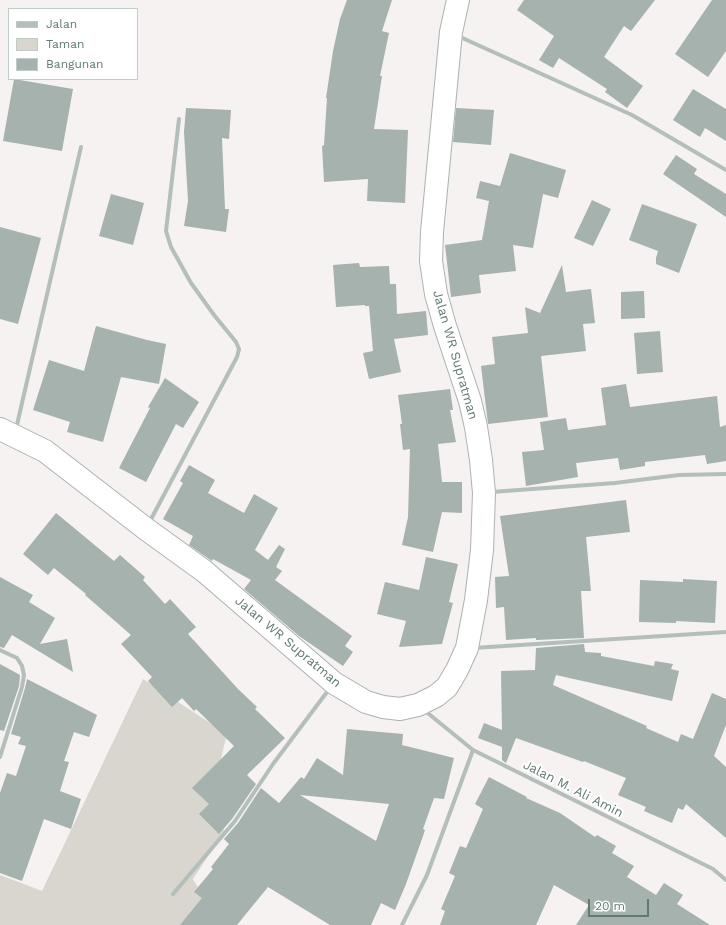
<!DOCTYPE html>
<style>
body{margin:0}
#map{position:relative;width:726px;height:925px;overflow:hidden;background:#f5f2f1;font-family:"Work Sans",sans-serif}
canvas{display:block}
.legend{position:absolute;left:8px;top:8px;width:130px;height:72px;box-sizing:border-box;background:#fff;border:1px solid #c0cac6;margin:0;padding:5px 7px;list-style:none;font-size:12px;color:#617b71}
.legend li{display:flex;align-items:center;gap:8px;height:20px}
.legend b{width:20px;border:1px solid #c0cac6}
.scale{position:absolute;left:588px;top:899px;width:61px;height:18px;box-sizing:border-box;border:2px solid #617b71;border-top:0;padding-left:5px;font-size:12px;line-height:14px;white-space:nowrap;color:#617b71;-webkit-text-stroke:3px #fff;paint-order:stroke}
</style>
<div id="map">
<canvas width="726" height="925"></canvas>
<ul class="legend">
<li><b style="height:5px;background:#b4beba"></b>Jalan</li>
<li><b style="height:11px;background:#d8d6ce"></b>Taman</li>
<li><b style="height:11px;background:#a5b2ad"></b>Bangunan</li>
</ul>
<div class="scale">20 m</div>
</div>
<script>
const c = document.querySelector('canvas').getContext('2d');
c.lineJoin = 'round';
function paint(path, color) { c.fillStyle = color; c.fill(path, 'evenodd'); }
const shape = rows => new Path2D(rows.map(r => 'M' + r).join(''));
function stroke(path, color, width, dash) { c.strokeStyle = color; c.lineWidth = width; c.lineCap = dash ? 'butt' : 'round'; c.setLineDash(dash || []); c.stroke(path); }
function drawText(font, color, halo, rows, align = 'center') {
  c.font = font + ' "Work Sans",sans-serif'; c.lineWidth = 4; c.setLineDash([]); c.textBaseline = 'middle'; c.strokeStyle = halo; c.fillStyle = color; for (const [text, x, y, turn = 0] of rows) {
    c.save(); c.translate(x, y); c.rotate((+turn || 0) * Math.PI / 180); c.textAlign = isNaN(turn) ? turn : align; if (halo) c.strokeText(text, 0, 0); c.fillText(text, 0, 0); c.restore();
  }
}
const green = shape([
 [143,679,227,734,215,783,224,832,193,879,220,925,0,925,0,875,42,891]
]);
const building = shape([
 [347,0,392,0,382,31,389,33,380,76,382,76,374,129,408,130,405,203,367,201,368,179,324,182,322,146,324,145,327,98,326,98,333,51,340,19],
 [524,0,655,0,631,31,624,26,604,57,643,86,627,108,605,92,607,89,559,58,553,68,539,60,554,36,517,10],
 [712,0,726,0,726,51,708,77,675,54],
 [14,79,73,89,62,151,3,141],
 [693,89,726,109,726,141,705,128,700,137,673,120],
 [186,108,231,110,229,139,222,138,225,209,229,209,226,232,184,226,188,201,184,132],
 [456,108,494,110,491,145,453,142],
 [510,153,566,170,558,198,543,194,533,248,513,245,516,271,479,275,481,293,451,297,445,245,482,240,489,201,476,198,480,181,500,186],
 [676,155,697,169,694,174,726,194,726,217,663,174],
 [111,194,144,203,133,245,99,236],
 [592,200,611,209,593,246,574,238],
 [642,204,697,224,679,273,656,264,656,258,658,251,629,240],
 [0,227,41,238,18,324,0,319],
 [359,263,360,267,389,266,390,284,396,284,397,314,426,311,428,335,394,339,401,372,369,379,363,353,373,351,369,306,365,306,365,305,336,307,333,265],
 [562,265,566,292,591,289,595,323,583,324,586,351,541,356,548,417,488,424,481,366,495,364,492,337,528,333,525,307,540,313],
 [644,291,645,318,621,319,621,292],
 [96,326,147,340,166,344,159,384,121,377,103,442,67,432,70,422,33,410,49,360,84,371],
 [660,331,663,372,637,374,634,333],
 [165,378,199,402,183,428,176,424,146,482,119,468,150,408,148,407],
 [626,384,630,407,717,396,720,427,726,425,726,461,707,464,705,455,645,462,645,466,620,470,618,458,576,463,578,477,526,486,522,452,544,450,540,422,566,418,568,430,606,425,601,388],
 [450,389,453,410,450,410,456,442,438,444,442,482,462,482,462,513,442,512,433,552,402,545,408,517,410,449,403,450,400,424,402,424,398,395],
 [189,465,215,480,208,493,244,513,254,494,278,508,255,550,268,560,279,545,285,549,276,567,282,571,275,580,352,636,345,646,353,652,343,666,299,636,244,589,251,580,213,559,212,561,189,545,193,536,163,519,183,483,180,481],
 [626,500,630,532,586,537,591,591,581,591,584,638,536,640,536,638,506,640,504,607,496,608,495,577,509,576,500,516],
 [56,513,114,561,120,555,145,577,143,580,165,604,170,599,196,627,188,634,238,689,257,707,255,709,285,738,247,775,256,784,232,819,219,834,199,814,209,804,192,788,234,746,196,709,194,711,182,698,172,707,148,681,152,677,121,644,131,635,85,595,86,594,54,568,48,575,23,554],
 [426,557,458,564,449,602,453,603,442,644,399,647,406,621,377,614,385,582,419,590],
 [0,577,33,595,29,602,55,618,40,644,67,639,73,672,12,635,4,648,0,647],
 [683,579,717,581,715,623,676,621,676,623,639,622,640,580,683,582],
 [584,644,585,652,601,653,601,656,654,666,655,661,673,664,671,669,679,671,672,701,556,675,553,685,647,726,646,728,678,742,681,734,693,739,712,693,726,699,726,725,714,756,726,767,726,838,686,804,683,810,678,808,672,823,644,811,646,807,618,795,626,778,584,761,583,762,516,738,506,763,502,760,502,747,478,738,484,723,502,730,501,671,535,670,536,648],
 [0,664,20,675,19,686,4,731,0,730],
 [27,679,97,715,89,737,74,732,64,761,69,762,60,791,81,799,71,829,44,819,22,881,0,873,0,793,7,773,16,776,26,746,18,744,21,737,11,734,25,688],
 [347,729,403,734,402,745,454,758,444,799,434,798,423,829,425,830,422,839,406,884,395,910,381,903,371,925,330,925,268,887,237,925,180,925,202,898,194,892,213,869,211,867,229,844,224,839,238,823,261,788,279,803,301,777,304,779,317,758,343,775],
 [300,795,389,804,376,841],
 [489,777,527,797,526,798,560,813,595,837,597,835,616,846,612,853,634,866,627,877,656,895,664,883,683,895,677,904,710,925,576,925,589,905,554,885,536,925,440,925,445,911,441,909,455,876,449,873,460,846,466,848,483,809,475,804]
]);
const street = shape([
 [458,36,632,115,726,170],
 [16,429,81,147],
 [491,492,615,483,679,475,726,474],
 [149,523,237,357,239,349,236,342,214,315,191,283,171,247,166,231,179,119],
 [473,648,726,632],
 [0,650,17,658,22,666,24,675,22,687,0,757],
 [424,710,473,750,713,869,726,880],
 [173,894,235,821,273,764,330,688],
 [402,925,427,875,473,750]
]);
const highway = shape([
 [0,429,45,451,146,529,204,571,334,683,366,702,383,707,400,709,418,705,436,696,447,687,457,670,467,648,476,600,482,550,484,493,481,460,476,427,470,401,445,326,436,294,431,261,432,232,451,32,458,0]
]);
const streetNames = [
 ["Jalan WR Supratman",455,355,74],
 ["Jalan WR Supratman",288,642,40],
 ["Jalan M. Ali Amin",573,789,27]
];
paint(green, '#d8d6ce');
paint(building, '#a5b2ad');
stroke(highway, '#abb3b0', 24);
stroke(street, '#b4beba', 4);
stroke(highway, '#fff', 22);
drawText('13px', '#617b71', '#fff', streetNames);
</script>
